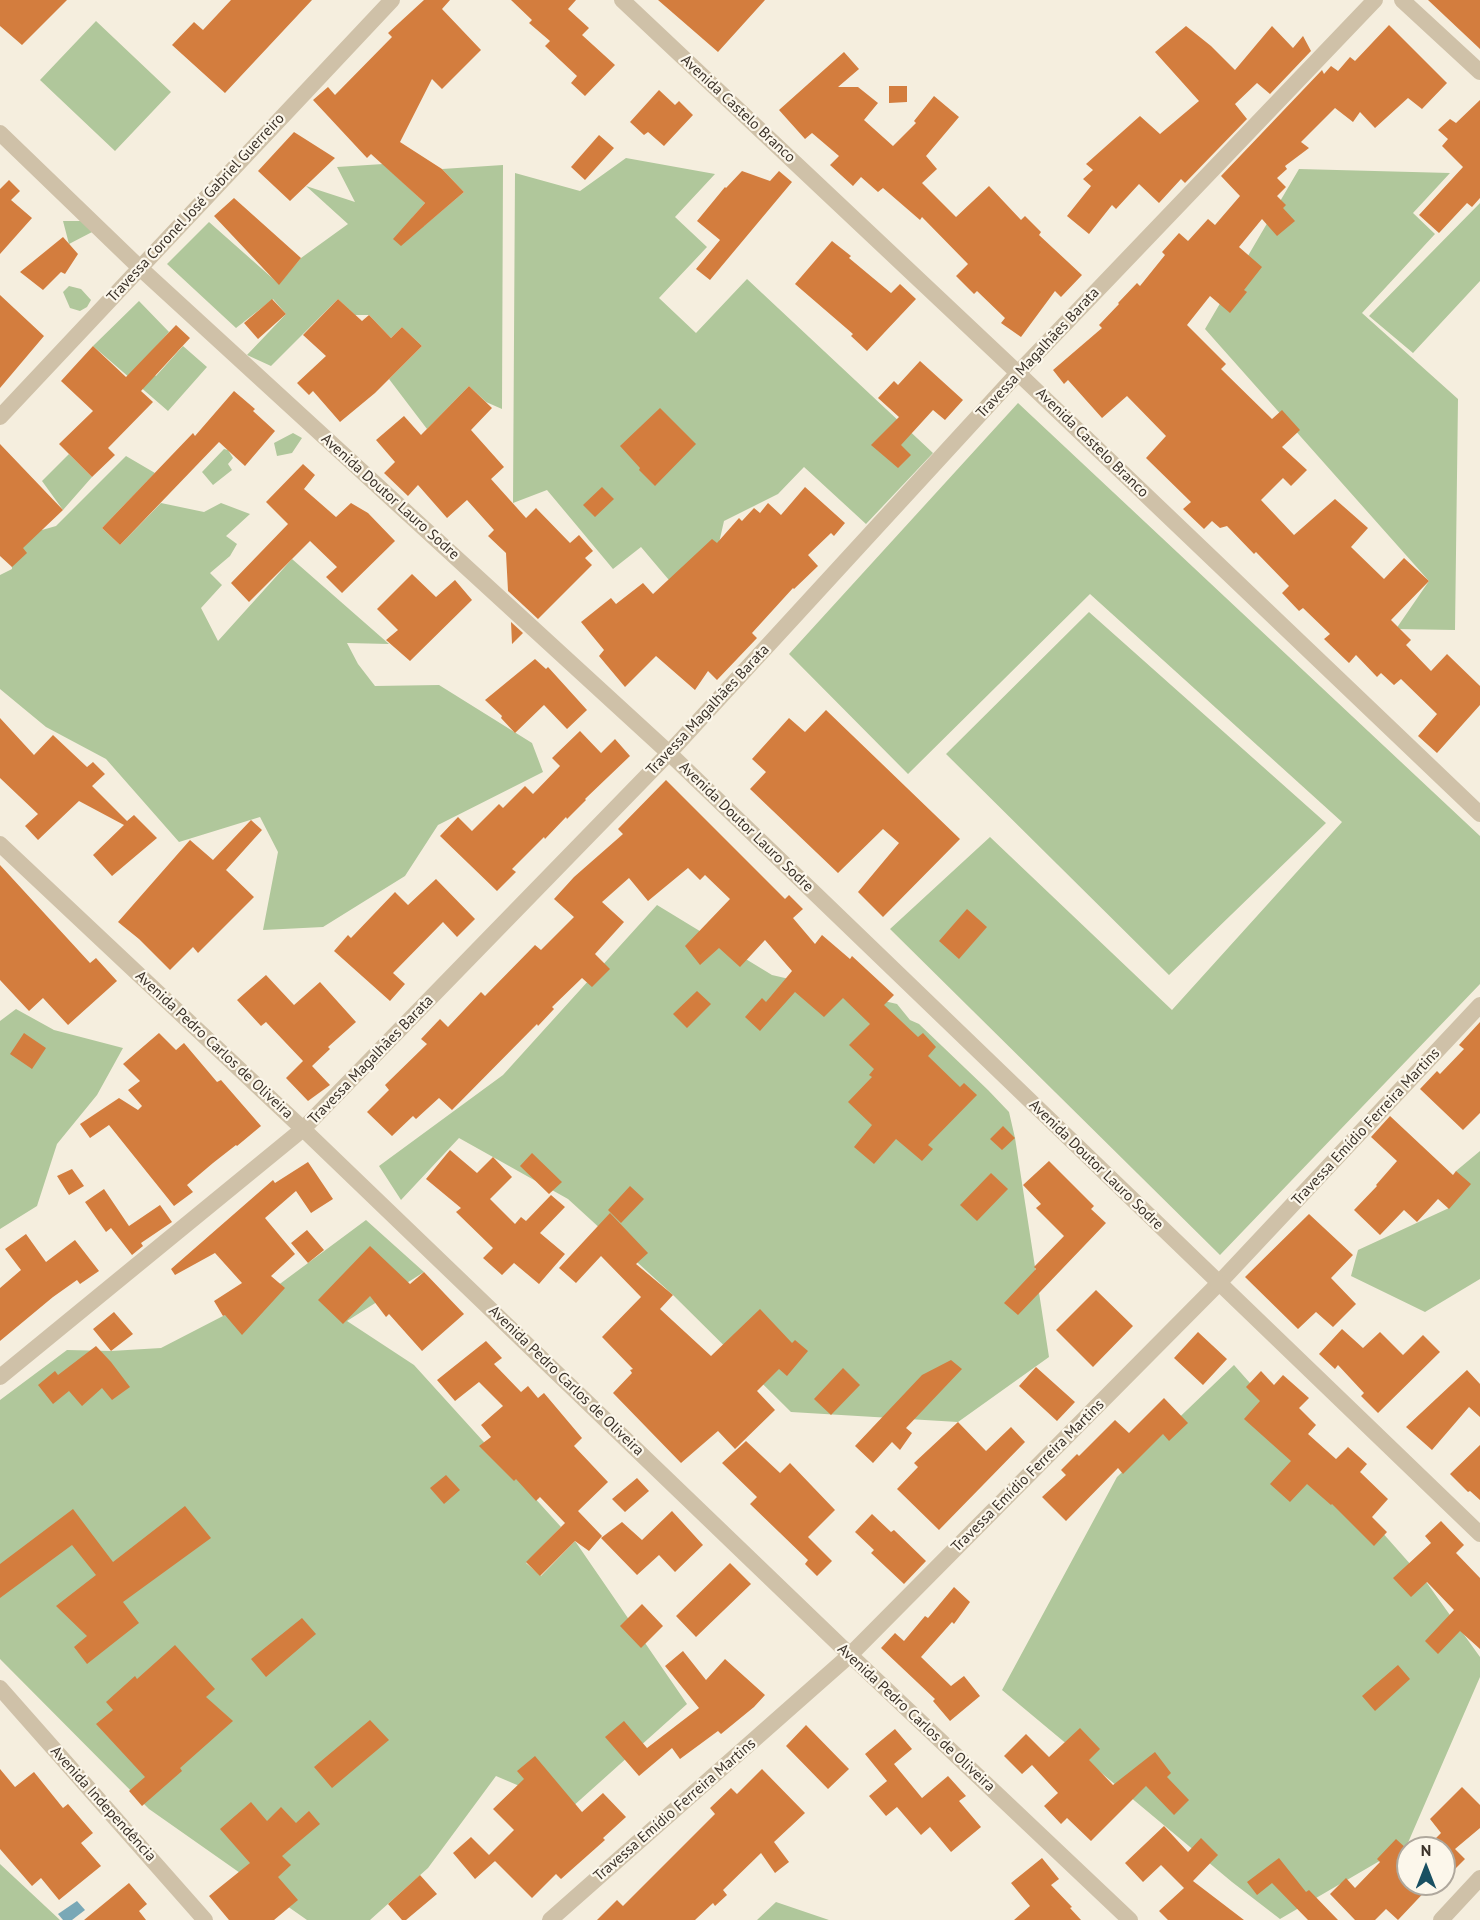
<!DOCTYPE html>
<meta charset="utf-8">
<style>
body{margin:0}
#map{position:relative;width:1480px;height:1920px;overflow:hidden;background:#f5eede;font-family:"PT Sans",sans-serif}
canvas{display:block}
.north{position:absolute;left:1396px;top:1836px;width:60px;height:60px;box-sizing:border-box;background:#fcf7eb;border:2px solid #afa89d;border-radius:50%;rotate:0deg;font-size:16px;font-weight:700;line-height:24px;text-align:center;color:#3b3229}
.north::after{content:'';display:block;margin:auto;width:21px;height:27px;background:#195062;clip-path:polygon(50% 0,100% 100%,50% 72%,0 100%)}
</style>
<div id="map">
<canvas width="1480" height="1920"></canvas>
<div class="north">N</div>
</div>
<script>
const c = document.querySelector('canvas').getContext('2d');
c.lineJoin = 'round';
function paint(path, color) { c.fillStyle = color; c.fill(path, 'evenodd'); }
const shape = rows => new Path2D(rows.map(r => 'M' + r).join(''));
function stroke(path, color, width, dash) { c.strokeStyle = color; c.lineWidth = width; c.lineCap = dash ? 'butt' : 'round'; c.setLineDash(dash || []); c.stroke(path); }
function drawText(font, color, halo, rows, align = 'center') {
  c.font = font + ' "PT Sans",sans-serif'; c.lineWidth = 4.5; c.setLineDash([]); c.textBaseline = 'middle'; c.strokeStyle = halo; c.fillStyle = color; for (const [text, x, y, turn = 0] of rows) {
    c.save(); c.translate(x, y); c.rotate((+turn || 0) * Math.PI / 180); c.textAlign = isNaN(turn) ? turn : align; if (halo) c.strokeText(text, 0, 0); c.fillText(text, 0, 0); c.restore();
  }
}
const green = shape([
 [96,21,171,92,115,151,40,80],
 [626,158,715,174,675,217,707,247,659,298,696,333,747,279,933,453,866,524,804,467,778,494,724,521,711,578,685,599,641,547,613,569,547,490,513,503,515,173,580,191],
 [383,164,425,203,412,218,424,226,464,192,442,169,503,165,502,409,486,402,469,386,427,429,389,379,422,346,402,327,391,338,369,315,355,315,338,299,271,366,247,355,286,314,273,299,236,328,167,264,209,222,279,284,301,258,348,224,306,186,355,202,337,167],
 [1299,169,1450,173,1413,213,1435,234,1362,313,1458,399,1455,630,1396,629,1429,581,1205,329],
 [1480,203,1480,281,1413,353,1369,316],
 [63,221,85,221,94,231,69,244],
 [69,286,81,289,91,300,87,307,80,311,70,308,63,292],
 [139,301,169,332,141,363,156,376,183,346,207,367,168,411,93,346],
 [1018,403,1480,836,1480,984,1220,1255,890,929,990,837,1172,1010,1342,822,1090,594,908,774,789,654],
 [293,433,302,438,292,453,277,456,274,443],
 [224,449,228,450,233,458,228,464,232,470,213,485,202,472],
 [69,454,92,477,63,510,42,481],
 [126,456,155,473,102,528,120,545,161,503,204,512,221,503,250,514,226,536,237,544,230,556,210,573,222,585,201,608,218,641,292,559,389,644,347,643,358,664,375,686,439,685,532,743,543,772,438,825,405,876,323,927,263,930,278,852,260,817,179,842,106,759,46,727,0,689,0,575,12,569,10,532,27,515,42,530,56,526],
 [1089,612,1326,823,1169,975,946,754],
 [657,905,772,975,897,1004,910,1020,919,1024,988,1090,1009,1112,1015,1138,1049,1357,958,1422,791,1412,673,1295,568,1199,459,1138,401,1200,379,1166,503,1075],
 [16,1009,54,1030,123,1048,97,1095,57,1144,37,1206,0,1229,0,1021],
 [1480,1151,1480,1279,1425,1312,1351,1276,1358,1250,1449,1208,1456,1171],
 [366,1220,424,1272,347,1321,414,1365,561,1527,526,1563,541,1576,575,1541,687,1704,571,1808,496,1776,428,1868,370,1920,307,1920,149,1809,0,1659,0,1400,67,1350,111,1351,161,1348,223,1316,244,1303,273,1289],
 [1234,1365,1427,1583,1480,1657,1480,1677,1407,1845,1280,1919,1232,1882,1002,1690,1117,1477],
 [0,1864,60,1920,0,1920],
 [776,1902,829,1920,757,1920]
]);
const water = shape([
 [77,1901,85,1910,72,1920,63,1920,58,1914]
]);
const building = shape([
 [0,0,67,0,22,45,0,26],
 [231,0,312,0,225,93,172,45,194,22,203,30],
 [424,0,450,0,442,9,481,50,442,89,432,79,400,142,442,169,464,192,401,246,393,239,425,203,371,154,367,158,313,100,328,87,335,95,392,37,388,33],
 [511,0,576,0,568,9,589,28,582,35,615,65,585,96,571,83,577,76,545,46,550,41,529,23,532,20],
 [658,0,765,0,718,52],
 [1428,0,1480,0,1480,49],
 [1389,25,1447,83,1422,109,1408,98,1375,128,1360,112,1353,122,1335,108,1301,142,1309,148,1285,166,1287,169,1277,178,1286,187,1277,196,1286,205,1283,208,1295,221,1277,236,1262,219,1239,247,1262,267,1244,290,1247,292,1230,313,1210,296,1187,325,1226,364,1221,369,1272,419,1282,410,1300,430,1282,447,1307,470,1291,486,1283,478,1261,500,1294,535,1335,499,1368,528,1351,547,1384,579,1404,558,1429,581,1391,620,1411,640,1406,645,1431,671,1447,654,1480,686,1480,705,1437,753,1418,736,1437,714,1401,679,1394,685,1381,673,1377,677,1356,655,1349,663,1324,639,1330,634,1303,608,1299,611,1282,593,1289,586,1256,552,1254,554,1227,526,1220,528,1212,521,1204,529,1183,509,1191,502,1146,458,1166,436,1127,396,1102,418,1068,380,1064,384,1053,370,1102,328,1099,325,1119,304,1118,303,1137,283,1140,286,1165,255,1162,252,1179,233,1188,241,1208,219,1215,225,1240,196,1221,176,1322,70,1324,74,1331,66,1338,71,1350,57,1355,61],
 [1186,26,1211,46,1235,70,1272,26,1293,48,1303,36,1311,51,1270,94,1257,83,1235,104,1247,119,1185,183,1181,179,1159,203,1139,184,1116,209,1112,205,1089,234,1067,216,1091,186,1083,179,1093,170,1086,164,1140,116,1160,134,1199,101,1155,52],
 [844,52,859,69,838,87,858,87,878,103,864,120,893,146,916,123,914,121,934,96,959,117,926,156,937,169,922,183,956,217,989,186,1021,220,1025,216,1041,232,1039,235,1082,275,1061,297,1055,291,1021,337,1001,323,1005,318,977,291,974,294,956,276,968,264,922,217,920,220,883,188,878,192,861,177,853,186,830,165,839,156,812,133,805,139,779,110],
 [889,86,907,86,907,102,889,103],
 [659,90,675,105,679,101,693,115,664,146,648,132,644,135,630,122],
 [1480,100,1480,198,1472,207,1467,203,1439,233,1419,215,1463,167,1442,146,1448,139,1438,130,1450,119,1456,123],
 [294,132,335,158,290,201,258,171],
 [599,135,614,148,585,180,571,167],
 [742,171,770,181,779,171,792,182,710,280,696,269,720,240,697,221,725,187,726,188],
 [9,180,20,191,11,200,32,218,0,254,0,189],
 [234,198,301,258,279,285,214,216],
 [63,237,78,254,65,274,61,272,43,290,20,272],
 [832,241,851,256,849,258,891,293,900,284,916,299,867,351,851,336,853,334,795,284],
 [0,295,44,336,0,388],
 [272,299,286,314,258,339,244,323],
 [338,299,362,321,369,315,391,338,402,327,422,346,375,393,340,422,313,391,309,395,297,383,326,356,303,335],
 [176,325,190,338,141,391,153,402,108,448,115,455,92,477,59,444,93,411,61,381,93,346,126,377],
 [920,361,963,400,945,420,933,410,901,445,911,455,898,468,871,445,899,417,878,398,894,381,898,385],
 [469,386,492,408,471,430,504,467,491,479,526,518,536,508,570,543,579,535,593,551,585,558,592,565,538,619,508,591,506,553,488,536,494,530,467,500,447,518,418,485,408,496,384,473,395,462,376,440,404,416,421,435],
 [234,391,255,409,253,411,275,431,245,466,219,442,120,545,102,528,193,433,195,436],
 [660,408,696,444,655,486,639,470,640,468,620,446],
 [0,444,63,510,23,548,27,553,12,567,0,556],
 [303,464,315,475,304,489,336,517,351,503,368,513,395,541,342,593,326,577,337,567,310,541,249,602,231,583,288,524,266,502],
 [602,487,614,499,595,517,583,505],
 [805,487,845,523,834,536,831,533,808,555,818,566,794,589,793,588,752,633,757,638,717,680,708,671,695,690,656,656,625,687,599,656,604,650,581,622,611,598,616,604,643,583,653,594,712,539,717,543,739,518,742,521,754,508,760,513,768,503,781,515],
 [412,574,436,597,455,580,472,600,410,661,386,640,398,630,377,609],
 [511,622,523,633,512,644],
 [535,659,546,669,548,667,587,710,567,729,544,705,515,733,501,718,502,716,485,700],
 [826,710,960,839,883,917,858,892,899,843,883,829,838,873,750,789,766,772,752,759,789,718,805,732],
 [0,718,34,755,53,735,87,767,93,762,105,774,92,786,127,821,134,815,157,838,112,876,93,855,124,825,79,801,38,840,25,826,38,814,0,778],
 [580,731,601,753,615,739,630,756,585,799,586,800,567,819,566,817,545,839,544,837,512,869,516,872,497,891,440,836,458,817,472,831,499,804,503,808,525,786,533,794,560,766,552,758],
 [666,780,785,899,789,895,803,909,793,918,815,944,822,935,850,959,852,956,894,995,884,1005,918,1037,923,1033,936,1047,928,1056,960,1087,964,1083,977,1095,928,1145,933,1149,922,1161,896,1139,874,1164,854,1147,872,1125,848,1102,872,1077,869,1075,874,1069,849,1045,870,1024,843,998,824,1017,795,992,760,1031,745,1017,762,998,766,1002,792,971,765,940,740,967,719,948,700,965,685,946,730,899,705,875,700,880,688,868,648,901,629,878,602,902,624,922,595,954,610,969,592,987,582,978,552,1007,554,1009,538,1026,537,1024,452,1110,439,1098,416,1119,413,1116,392,1136,367,1112,389,1090,385,1085,427,1044,421,1039,440,1019,448,1027,481,992,485,996,535,945,541,950,574,917,554,899,574,877,623,834,618,829],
 [251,820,262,830,226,870,254,897,198,953,193,947,170,970,139,939,118,922,190,840,213,860],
 [0,865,90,963,96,958,117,981,68,1025,43,998,29,1011,0,980],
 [436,879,475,919,457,937,443,922,393,973,405,984,390,1001,334,951,348,935,351,938,395,892,408,905],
 [967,909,987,927,959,959,939,941],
 [266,975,294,1005,320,982,356,1022,328,1047,330,1049,312,1066,330,1085,308,1101,286,1078,303,1061,266,1022,261,1026,237,1000],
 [697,991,711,1004,687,1028,673,1014],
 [1480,1022,1480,1113,1463,1130,1420,1089,1437,1071,1440,1074,1464,1049,1459,1045],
 [24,1033,46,1048,32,1069,10,1054],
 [159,1033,176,1050,184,1043,217,1082,221,1080,261,1126,237,1146,236,1145,213,1163,187,1185,193,1192,174,1206,109,1125,90,1138,80,1124,119,1098,138,1110,142,1106,128,1090,140,1081,123,1064],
 [1390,1116,1453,1175,1456,1171,1471,1184,1449,1209,1438,1199,1417,1222,1404,1210,1380,1235,1354,1210,1377,1186,1376,1185,1397,1161,1371,1137],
 [1003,1126,1015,1138,1002,1150,990,1139],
 [450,1150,477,1173,493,1157,512,1177,490,1199,515,1224,521,1217,526,1221,551,1195,565,1207,540,1233,565,1254,539,1284,514,1263,502,1275,483,1258,493,1248,456,1212,461,1208,426,1179],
 [532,1153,562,1182,549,1194,520,1166],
 [1049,1161,1094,1206,1091,1209,1106,1223,1018,1315,1004,1303,1036,1269,1034,1267,1064,1236,1036,1208,1041,1204,1023,1185],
 [308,1162,333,1199,311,1213,296,1191,265,1218,295,1254,271,1276,285,1288,242,1335,225,1315,223,1316,214,1301,242,1283,215,1253,175,1275,171,1269,273,1180,275,1183],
 [72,1169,84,1186,69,1195,57,1176],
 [991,1173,1008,1189,977,1221,960,1205],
 [630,1186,644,1199,621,1223,608,1210],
 [104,1189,129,1226,160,1205,172,1222,141,1243,143,1246,132,1255,111,1228,106,1232,85,1202],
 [610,1213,648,1253,636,1264,673,1295,660,1309,711,1356,760,1309,792,1343,795,1340,808,1351,787,1376,779,1369,757,1391,775,1410,735,1449,718,1431,681,1463,613,1393,632,1373,630,1370,633,1369,602,1337,641,1297,601,1256,576,1283,559,1268],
 [1309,1214,1353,1255,1331,1278,1356,1304,1333,1327,1316,1312,1298,1329,1245,1277],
 [307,1230,324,1250,308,1263,291,1243],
 [26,1234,46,1262,75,1240,99,1271,80,1284,77,1280,53,1297,0,1341,0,1288,21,1270,5,1249],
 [370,1246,410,1284,424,1272,464,1314,422,1351,389,1314,386,1317,370,1296,343,1324,318,1300],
 [1096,1290,1133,1326,1093,1367,1056,1330],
 [114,1312,133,1334,111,1351,93,1329],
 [1342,1329,1363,1348,1380,1332,1403,1355,1423,1335,1440,1352,1378,1413,1361,1396,1364,1393,1338,1365,1335,1369,1319,1354],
 [1198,1332,1227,1359,1203,1385,1174,1358],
 [486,1341,502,1358,494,1364,521,1392,528,1386,538,1398,544,1393,582,1438,574,1446,608,1482,578,1511,602,1536,589,1551,575,1541,540,1576,526,1562,565,1523,540,1497,536,1501,516,1479,514,1481,479,1446,491,1437,481,1425,503,1406,479,1382,455,1401,437,1380],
 [96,1346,111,1362,130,1387,112,1400,102,1388,82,1406,69,1391,53,1404,38,1385,55,1371,58,1375],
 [951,1360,962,1369,906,1428,912,1433,900,1450,892,1442,873,1463,855,1446,922,1375],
 [1036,1367,1075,1402,1057,1421,1019,1386],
 [843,1368,860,1385,831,1415,814,1399],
 [1467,1370,1480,1384,1480,1417,1469,1407,1432,1450,1406,1427],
 [1261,1371,1274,1385,1283,1375,1309,1398,1299,1408,1316,1425,1308,1434,1336,1459,1348,1447,1367,1464,1360,1472,1388,1499,1372,1517,1387,1532,1374,1546,1332,1504,1331,1505,1307,1484,1290,1502,1270,1484,1291,1461,1244,1419,1260,1401,1246,1387],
 [1164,1398,1188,1423,1169,1441,1163,1434,1123,1474,1118,1468,1066,1521,1042,1497,1066,1475,1061,1470,1077,1454,1079,1456,1115,1420,1129,1433],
 [958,1422,986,1451,1011,1427,1025,1442,939,1530,897,1489,918,1467,914,1463],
 [746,1441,780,1473,790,1463,835,1510,808,1537,832,1561,817,1576,805,1564,808,1560,750,1504,757,1497,722,1463],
 [1480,1445,1480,1500,1470,1491,1468,1492,1450,1474],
 [446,1475,460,1490,444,1504,430,1488],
 [637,1478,649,1491,625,1512,612,1499],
 [185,1506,211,1538,123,1602,139,1623,87,1664,74,1647,87,1636,56,1606,96,1575,72,1545,0,1598,0,1564,73,1509,113,1562],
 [672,1511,703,1545,675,1572,659,1555,637,1575,601,1538,622,1522,642,1540],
 [872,1514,891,1532,894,1530,926,1561,904,1584,871,1553,874,1550,855,1532],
 [1441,1521,1464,1545,1456,1553,1480,1578,1480,1649,1460,1631,1438,1654,1425,1641,1454,1610,1427,1582,1411,1597,1393,1578,1431,1543,1425,1536],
 [730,1563,751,1584,696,1637,676,1616],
 [954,1587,970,1602,954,1624,952,1622,921,1657,951,1686,964,1676,980,1696,950,1721,933,1701,935,1699,881,1648,895,1633,904,1641,925,1616,928,1618],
 [642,1604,663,1626,641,1648,620,1626],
 [302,1618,316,1634,266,1677,251,1659],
 [175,1645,215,1689,206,1697,233,1721,180,1768,182,1771,142,1806,129,1791,145,1777,96,1724,113,1710,106,1702,135,1676,137,1679],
 [683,1651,706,1680,725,1659,765,1695,754,1707,721,1734,718,1731,680,1759,672,1748,639,1776,605,1737,624,1721,647,1748,699,1708,665,1666],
 [1398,1665,1410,1679,1375,1711,1362,1696],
 [370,1720,389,1740,332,1788,314,1767],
 [806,1725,849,1769,828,1789,786,1746],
 [1080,1728,1100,1749,1089,1760,1113,1785,1155,1752,1171,1773,1167,1777,1189,1800,1174,1815,1146,1786,1091,1841,1067,1818,1061,1824,1044,1806,1058,1793,1032,1765,1022,1774,1004,1756,1026,1734,1049,1757],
 [895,1729,912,1749,894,1764,922,1798,948,1776,966,1796,959,1801,981,1827,951,1852,930,1827,921,1835,897,1807,886,1816,869,1796,887,1781,865,1754],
 [535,1756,582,1812,603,1793,626,1817,603,1838,605,1840,561,1879,556,1874,532,1898,489,1855,514,1830,493,1809,524,1779,517,1771],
 [0,1769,15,1787,34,1772,63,1808,68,1804,93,1833,81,1843,101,1866,59,1900,41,1878,32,1886,0,1849],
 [762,1769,805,1813,774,1842,789,1862,775,1873,761,1853,723,1890,727,1895,715,1906,713,1903,695,1920,597,1920,617,1900,623,1906,715,1814,710,1808,731,1788,737,1794],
 [1462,1787,1480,1805,1480,1828,1455,1849,1465,1859,1444,1880,1444,1848,1426,1848,1441,1833,1430,1819],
 [251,1802,267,1821,281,1807,296,1823,309,1811,320,1824,282,1856,291,1865,278,1877,298,1900,274,1920,229,1920,209,1896,250,1863,220,1829],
 [1164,1826,1188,1852,1201,1838,1218,1855,1193,1881,1244,1920,1168,1920,1159,1911,1184,1888,1161,1865,1143,1882,1125,1863],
 [471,1837,495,1861,475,1879,453,1853],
 [1396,1839,1408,1850,1408,1884,1432,1884,1398,1920,1386,1909,1375,1920,1355,1920,1330,1894,1346,1878,1355,1888,1380,1862,1377,1859],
 [1042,1858,1059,1879,1051,1885,1072,1907,1070,1908,1081,1920,1014,1920,1030,1906,1011,1883],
 [1279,1858,1306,1892,1309,1890,1338,1920,1308,1920,1272,1883,1257,1895,1247,1882],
 [420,1875,437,1894,406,1920,402,1920,388,1904],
 [129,1883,147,1904,139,1911,146,1920,84,1920]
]);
const minor = shape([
 [622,0,1018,373,1480,814],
 [1402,0,1480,72],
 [0,417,392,0],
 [0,844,303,1129,850,1655,1130,1920],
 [0,1377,303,1129,669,753,1018,373,1375,0],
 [550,1920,850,1655,1219,1283,1480,1005],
 [1441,1920,1480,1878]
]);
const tertiary = shape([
 [0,133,140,268,669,753,1480,1534],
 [0,1688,205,1920]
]);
const streetNames = [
 ["Avenida Castelo Branco",738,109,43],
 ["Travessa Coronel José Gabriel Guerreiro",196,208,-47],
 ["Travessa Magalhães Barata",1038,353,-47],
 ["Avenida Castelo Branco",1092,443,44],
 ["Avenida Doutor Lauro Sodre",390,497,42],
 ["Travessa Magalhães Barata",708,710,-47],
 ["Avenida Doutor Lauro Sodre",746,827,44],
 ["Avenida Pedro Carlos de Oliveira",214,1045,43],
 ["Travessa Magalhães Barata",371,1060,-46],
 ["Travessa Emídio Ferreira Martins",1366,1127,-47],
 ["Avenida Doutor Lauro Sodre",1096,1165,44],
 ["Avenida Pedro Carlos de Oliveira",566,1381,44],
 ["Travessa Emídio Ferreira Martins",1028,1476,-45],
 ["Avenida Pedro Carlos de Oliveira",916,1718,43],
 ["Avenida Independência",103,1804,48],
 ["Travessa Emídio Ferreira Martins",675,1810,-41]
];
paint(green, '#b0c79b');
paint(water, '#79a8b6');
paint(building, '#d37d3e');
stroke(minor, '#cfc1a8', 16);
stroke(tertiary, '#cfc1a8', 16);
drawText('15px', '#3b3229', '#fcf7eb', streetNames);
</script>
